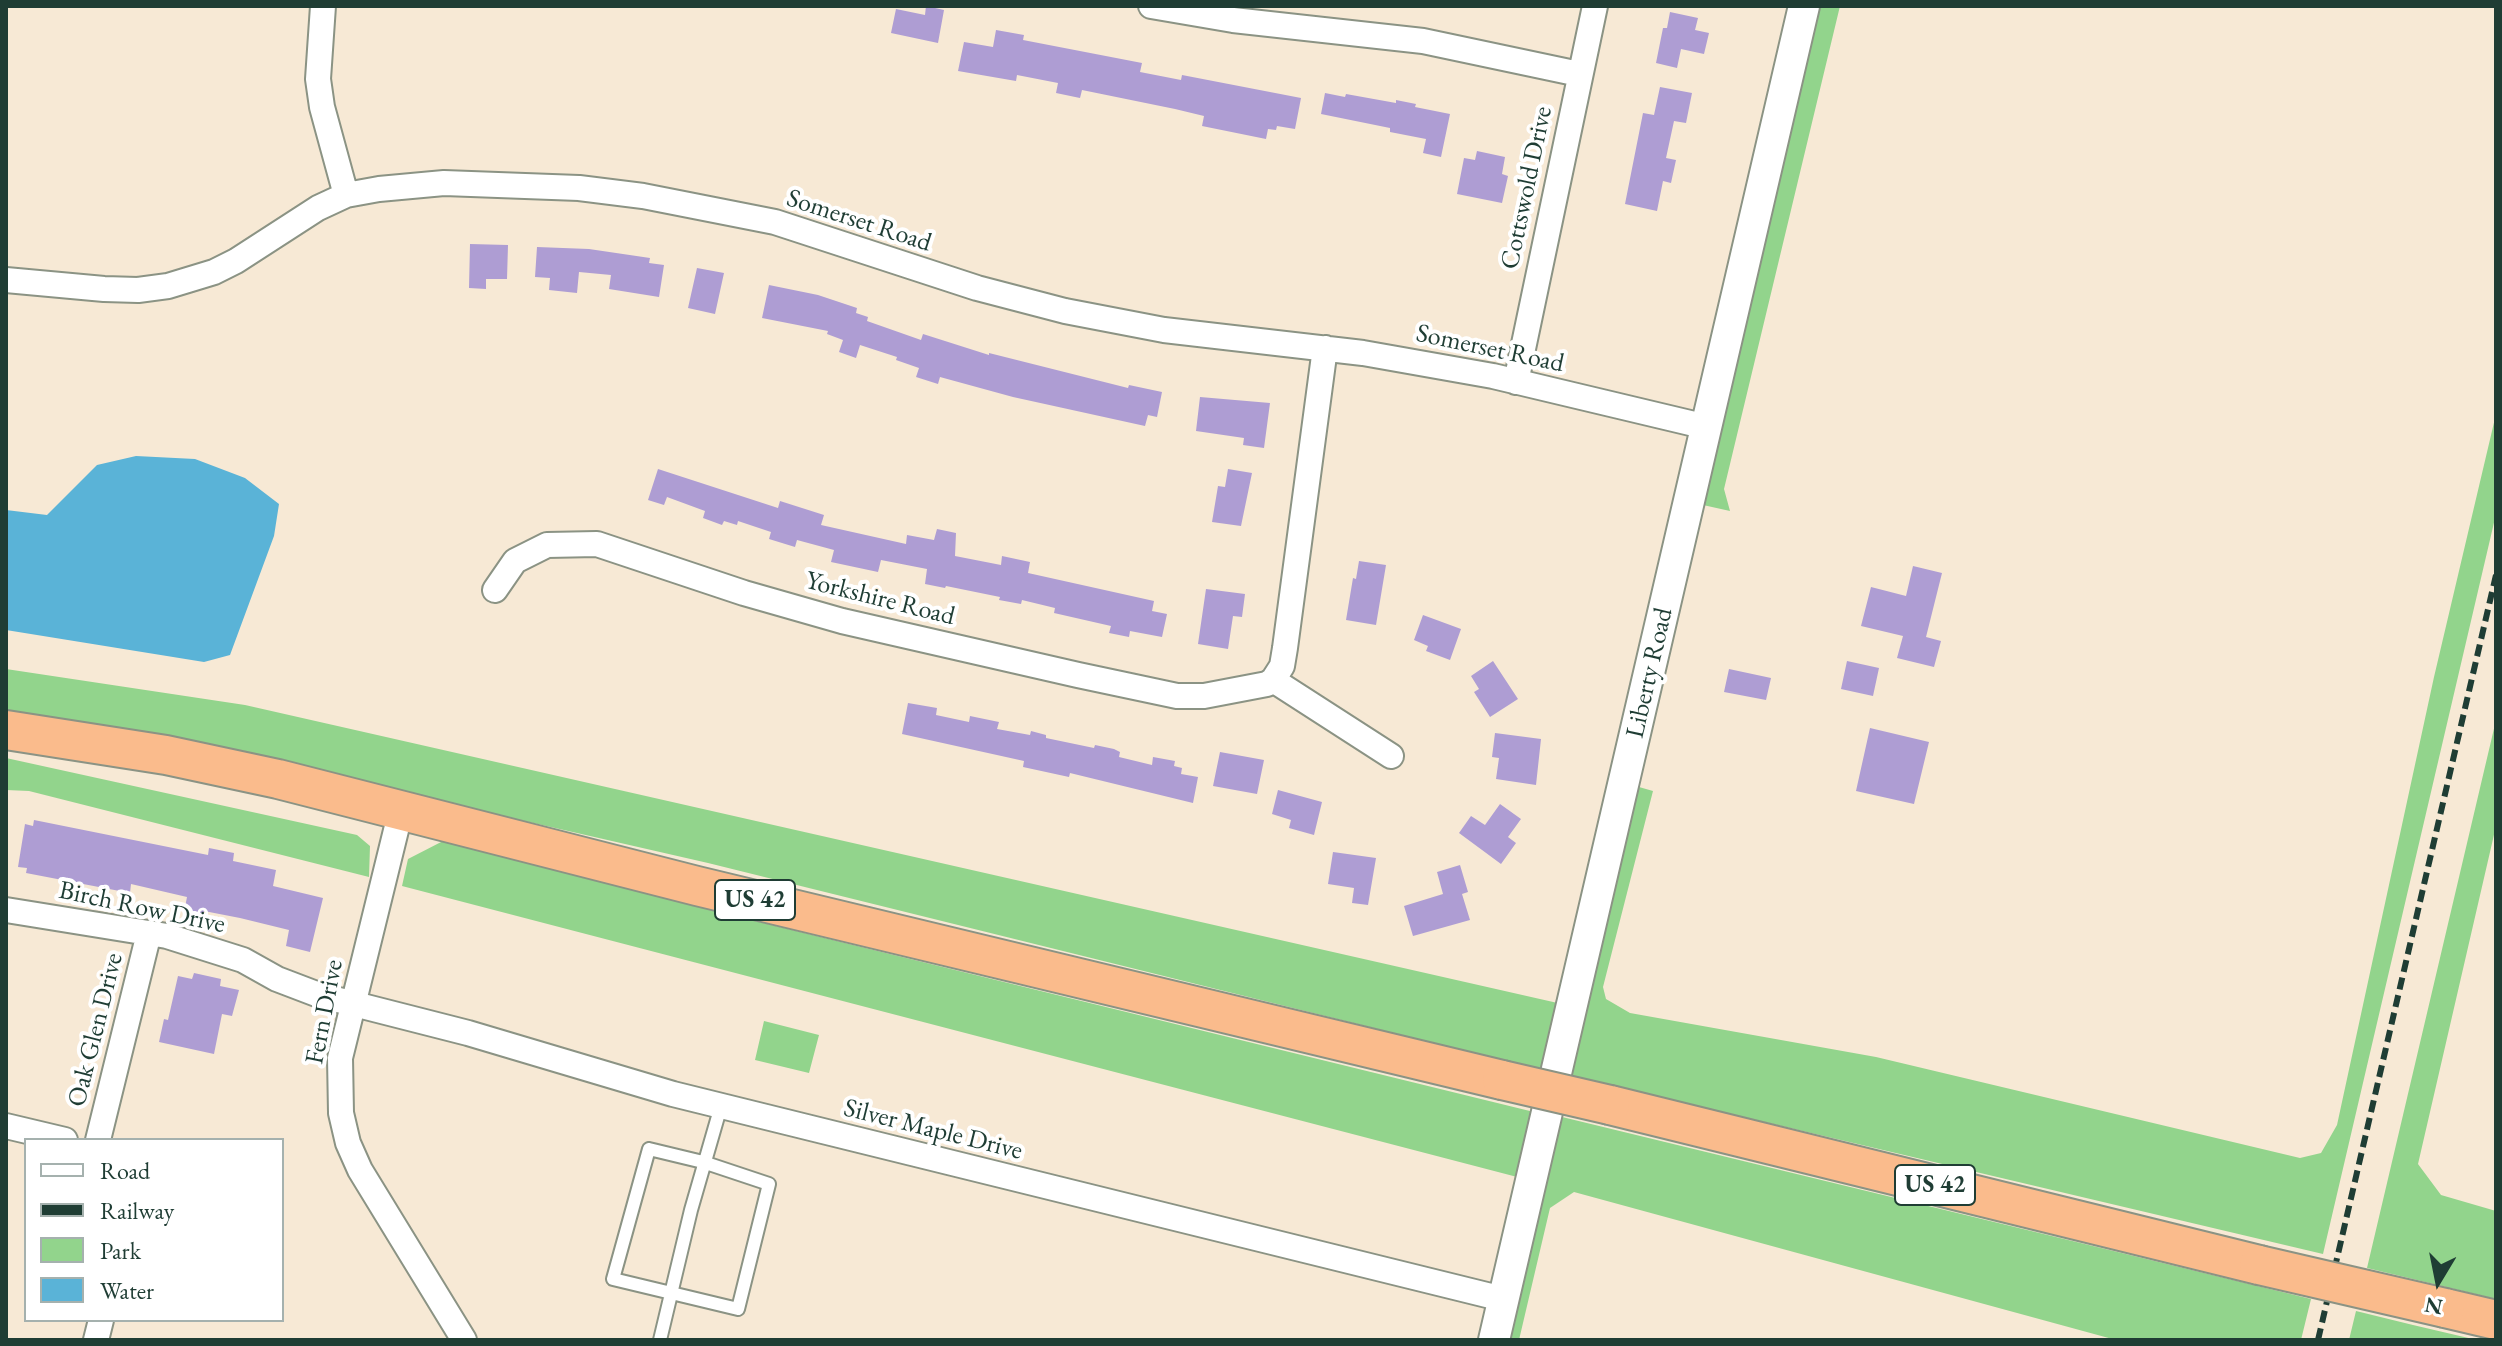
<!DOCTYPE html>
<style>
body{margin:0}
#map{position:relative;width:2502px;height:1346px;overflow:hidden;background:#f7e9d5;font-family:"EB Garamond",serif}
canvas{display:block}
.frame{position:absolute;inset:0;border:8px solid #1f3d34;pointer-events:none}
.legend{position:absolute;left:24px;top:1138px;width:260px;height:184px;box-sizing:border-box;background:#fff;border:2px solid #a5b1ae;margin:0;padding:10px 14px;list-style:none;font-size:24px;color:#1f3d34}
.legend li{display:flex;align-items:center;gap:16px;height:40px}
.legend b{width:40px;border:2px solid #a5b1ae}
.north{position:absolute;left:2398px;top:1242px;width:80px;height:80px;-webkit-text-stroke:6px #fff;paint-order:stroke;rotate:190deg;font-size:22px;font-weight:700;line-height:32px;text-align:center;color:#1f3d34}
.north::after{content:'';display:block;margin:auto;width:28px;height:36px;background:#1f3d34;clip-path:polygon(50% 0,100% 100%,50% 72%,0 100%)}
</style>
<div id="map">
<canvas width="2502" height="1346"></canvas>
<div class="frame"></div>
<ul class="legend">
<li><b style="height:10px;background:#fff"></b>Road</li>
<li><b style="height:10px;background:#1f3d34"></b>Railway</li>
<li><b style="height:22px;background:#92d48c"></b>Park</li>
<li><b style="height:22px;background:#5ab3d7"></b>Water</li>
</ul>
<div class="north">N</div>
</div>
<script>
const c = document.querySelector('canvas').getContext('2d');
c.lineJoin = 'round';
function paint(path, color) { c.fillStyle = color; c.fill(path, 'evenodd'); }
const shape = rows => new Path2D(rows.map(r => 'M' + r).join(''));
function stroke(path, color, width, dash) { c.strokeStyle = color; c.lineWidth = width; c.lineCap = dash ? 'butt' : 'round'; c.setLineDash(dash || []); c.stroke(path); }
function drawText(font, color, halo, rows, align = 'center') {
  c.font = font + ' "EB Garamond",serif'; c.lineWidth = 8; c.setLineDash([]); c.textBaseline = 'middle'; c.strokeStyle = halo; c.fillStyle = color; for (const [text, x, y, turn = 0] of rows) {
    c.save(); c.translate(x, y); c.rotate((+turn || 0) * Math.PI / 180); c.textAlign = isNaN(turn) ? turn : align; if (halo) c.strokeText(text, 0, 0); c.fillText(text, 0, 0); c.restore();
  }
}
const green = shape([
 [1818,6,1840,6,1724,489,1730,511,1703,505],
 [2496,414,2496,514,2323,1254,1570,1076,1639,787,1653,791,1603,987,1606,999,1630,1013,1876,1057,2300,1158,2321,1153,2337,1125,2434,677],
 [6,669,245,705,1562,1004,1547,1071,708,863,293,768,6,717],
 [2496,720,2496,826,2418,1164,2441,1195,2496,1211,2496,1299,2367,1268],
 [6,758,357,835,370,846,369,877,29,791,6,790],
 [445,840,682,903,1538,1113,1521,1178,402,886,408,859],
 [764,1021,819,1035,809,1073,755,1060],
 [1558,1116,2311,1299,2301,1340,2116,1340,1574,1192,1550,1208,1519,1340,1508,1340],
 [2356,1311,2413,1325,2477,1340,2349,1340]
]);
const water = shape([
 [136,456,195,459,245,478,279,504,274,536,230,655,204,662,6,630,6,510,47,515,97,465]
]);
const building = shape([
 [926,6,944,10,938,43,891,33,896,9,925,15],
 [1670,12,1698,18,1695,30,1709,33,1704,54,1681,49,1677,68,1656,63,1663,28,1667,28],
 [996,30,1024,35,1023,40,1142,63,1140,72,1181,80,1182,75,1301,98,1295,129,1277,126,1276,130,1268,129,1266,139,1202,126,1204,116,1175,109,1082,90,1080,98,1056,93,1058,83,1017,75,1016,81,958,71,964,42,993,47],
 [1660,87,1692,93,1686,123,1674,121,1666,158,1676,160,1671,183,1663,181,1657,211,1625,204,1643,113,1654,115],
 [1325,93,1345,97,1346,94,1396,103,1396,100,1416,104,1415,107,1450,114,1441,157,1423,153,1426,139,1390,132,1390,128,1321,114],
 [1477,151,1505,157,1502,174,1508,176,1502,203,1457,194,1464,158,1475,160],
 [470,244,508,245,507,279,486,279,486,289,469,288],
 [537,247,589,249,650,258,649,263,664,265,659,297,609,289,611,275,579,272,577,293,549,290,550,278,535,277],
 [697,268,724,273,715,314,688,308],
 [769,285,818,295,857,308,856,313,868,317,867,321,921,340,923,334,989,355,989,353,1128,388,1129,385,1162,392,1157,417,1148,415,1145,426,1013,397,940,377,938,384,916,377,919,368,896,360,897,357,860,345,856,358,839,352,843,340,827,334,828,331,762,318],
 [1200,397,1270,403,1264,448,1243,445,1244,438,1196,431],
 [658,469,778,508,780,501,824,515,821,525,906,544,907,535,934,540,937,529,956,533,955,556,1001,565,1002,556,1030,562,1028,573,1154,601,1152,611,1167,614,1162,637,1130,631,1129,637,1109,633,1111,626,1054,613,1055,608,1022,600,1021,604,999,600,1000,597,946,586,945,588,925,584,927,569,881,560,878,572,831,562,834,550,797,540,795,547,769,539,771,532,738,521,737,525,724,521,722,525,703,518,705,511,667,497,664,505,648,500],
 [1228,469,1252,473,1241,526,1212,522,1218,486,1225,487],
 [1359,561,1386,565,1376,625,1346,620,1353,578,1356,579],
 [1913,566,1942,573,1926,637,1941,641,1934,667,1897,658,1903,636,1861,626,1871,587,1906,596],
 [1206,589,1245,594,1242,617,1233,616,1228,649,1198,644],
 [1423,615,1461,629,1450,660,1426,651,1428,646,1414,640],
 [1493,661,1518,699,1490,717,1474,692,1479,689,1471,676],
 [1847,661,1879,668,1873,696,1841,689],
 [1729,669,1771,678,1766,700,1724,692],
 [908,703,937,708,936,715,969,722,970,716,999,722,997,729,1030,735,1031,731,1046,735,1046,738,1094,748,1095,745,1114,749,1120,752,1119,757,1152,765,1153,757,1175,761,1174,766,1182,768,1181,774,1198,777,1193,803,1070,773,1069,777,1023,767,1024,761,902,734],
 [1870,728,1929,742,1914,804,1856,791],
 [1495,733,1541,739,1536,785,1496,779,1499,758,1492,757],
 [1220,752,1264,760,1257,794,1213,786],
 [1278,790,1322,802,1314,835,1289,828,1291,820,1272,814],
 [1500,804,1521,819,1508,837,1516,843,1501,864,1459,833,1471,816,1485,825],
 [34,820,208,855,209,848,234,853,233,861,276,870,273,886,323,898,310,952,286,946,289,930,240,918,204,911,201,928,182,923,187,897,131,884,130,893,26,873,27,868,18,867,25,824,33,826],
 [1333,852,1376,858,1368,905,1352,903,1354,888,1328,884],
 [1460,865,1468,892,1462,894,1470,920,1413,936,1404,906,1443,894,1437,872],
 [194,973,221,979,220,986,239,990,232,1016,222,1014,214,1054,159,1042,164,1019,168,1020,178,976,192,979]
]);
const service = shape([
 [649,1149,703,1162,769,1184,738,1309,613,1279,649,1149],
 [660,1340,691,1210,721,1106]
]);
const minor = shape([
 [323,6,318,79,322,107,346,195],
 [1151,6,1233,20,1423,41,1579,74],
 [6,280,104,289,138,290,168,286,214,272,236,261,318,208,346,195,379,189,444,183,579,188,643,196,775,222,977,288,1065,311,1164,330,1363,353,1493,376,1707,427],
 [1516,382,1595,6],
 [495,590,515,561,547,545,597,544,744,593,842,621,1078,675,1177,696,1204,696,1267,684,1273,680,1282,666,1285,648,1325,348],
 [1273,680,1391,756],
 [401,810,340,1058,341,1113,348,1143,360,1170,464,1340],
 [6,910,167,936,243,960,277,979,319,995,468,1033,673,1094,1503,1299],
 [6,1126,65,1140],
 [98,1140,149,933],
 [96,1340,101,1320]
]);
const tertiary = shape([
 [1494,1340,1804,6]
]);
const trunk = shape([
 [6,730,166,755,278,779,697,886,1502,1080],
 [1610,1105,2259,1265],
 [2445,1308,2496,1320]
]);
const rail = shape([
 [2318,1340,2496,575]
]);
const trunkBridge = shape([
 [1502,1080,1610,1105],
 [2259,1265,2445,1308]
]);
const shields = [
 [755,900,80],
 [1935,1185,80]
];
const shieldNames = [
 ["US 42",755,900],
 ["US 42",1935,1185]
];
const streetNames = [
 ["Cottswold Drive",1527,188,-78],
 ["Somerset Road",859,221,18],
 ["Somerset Road",1490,349,12],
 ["Yorkshire Road",880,599,14],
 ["Liberty Road",1650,673,-77],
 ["Birch Row Drive",142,908,12],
 ["Fern Drive",325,1012,-79],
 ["Oak Glen Drive",96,1030,-76],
 ["Silver Maple Drive",933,1130,14]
];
paint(green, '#92d48c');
paint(water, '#5ab3d7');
paint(building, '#ae9dd3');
stroke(service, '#8b9384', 16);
stroke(minor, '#8b9384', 28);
stroke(tertiary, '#8b9384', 34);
stroke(trunk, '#8b9384', 42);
stroke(service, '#fff', 12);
stroke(minor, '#fff', 24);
stroke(tertiary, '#fff', 30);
stroke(trunk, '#fabb8c', 38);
stroke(rail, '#1f3d34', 6, [12, 6]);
stroke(trunkBridge, '#8b9384', 42, []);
stroke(trunkBridge, '#fabb8c', 38);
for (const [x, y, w] of shields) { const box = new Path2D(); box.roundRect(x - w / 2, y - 20, w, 40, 6); c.fillStyle = '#fff'; c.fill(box); stroke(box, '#1f3d34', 2); }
drawText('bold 24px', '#1f3d34', null, shieldNames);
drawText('26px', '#1f3d34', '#fff', streetNames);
</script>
